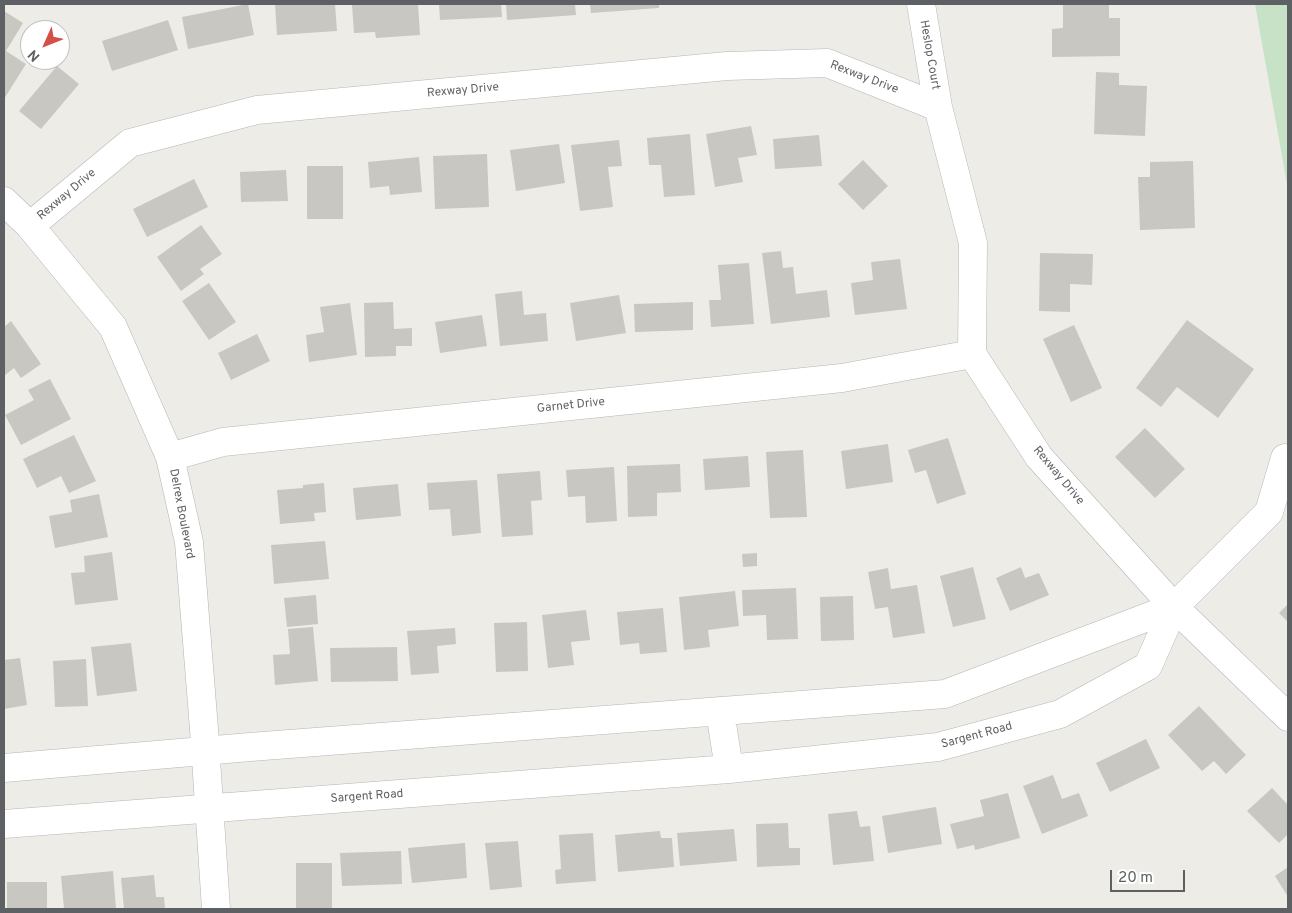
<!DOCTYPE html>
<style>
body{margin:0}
#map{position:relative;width:1292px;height:913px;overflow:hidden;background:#eeece6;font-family:Overpass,sans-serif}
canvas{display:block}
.frame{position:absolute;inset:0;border:5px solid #5e6164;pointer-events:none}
.north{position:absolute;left:20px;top:20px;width:50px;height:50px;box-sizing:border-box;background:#fff;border:1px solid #bfc0c1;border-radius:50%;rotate:226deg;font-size:14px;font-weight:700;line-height:20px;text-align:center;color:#5e6164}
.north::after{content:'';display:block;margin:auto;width:18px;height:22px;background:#d34f47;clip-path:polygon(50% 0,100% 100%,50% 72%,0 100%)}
.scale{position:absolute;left:1110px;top:870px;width:75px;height:22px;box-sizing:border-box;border:2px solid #5e6164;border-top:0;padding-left:6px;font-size:15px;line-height:18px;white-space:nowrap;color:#5e6164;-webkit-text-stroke:4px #fff;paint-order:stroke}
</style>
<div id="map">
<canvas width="1292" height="913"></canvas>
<div class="frame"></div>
<div class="north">N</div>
<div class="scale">20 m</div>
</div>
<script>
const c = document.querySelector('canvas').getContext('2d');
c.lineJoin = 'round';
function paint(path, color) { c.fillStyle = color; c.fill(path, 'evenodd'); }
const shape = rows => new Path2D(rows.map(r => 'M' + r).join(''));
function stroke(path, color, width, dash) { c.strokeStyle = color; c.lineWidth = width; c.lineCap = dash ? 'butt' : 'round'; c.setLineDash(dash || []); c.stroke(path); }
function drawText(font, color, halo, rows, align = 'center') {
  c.font = font + ' Overpass,sans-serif'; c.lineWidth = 4; c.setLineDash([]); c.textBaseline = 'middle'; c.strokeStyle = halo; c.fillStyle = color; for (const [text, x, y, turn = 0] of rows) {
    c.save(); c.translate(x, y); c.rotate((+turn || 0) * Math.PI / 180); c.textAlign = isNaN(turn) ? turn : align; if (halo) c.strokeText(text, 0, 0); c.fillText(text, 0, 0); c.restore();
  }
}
const green = shape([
 [1255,4,1288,4,1288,190]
]);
const building = shape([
 [248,4,254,35,188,49,182,17],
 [275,4,335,4,337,31,277,35],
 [366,4,418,4,420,35,376,38,375,32,354,33,352,5],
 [439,4,501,4,502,17,440,20],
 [506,4,575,4,576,15,507,20],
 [590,4,659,4,659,8,591,13],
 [1063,4,1109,4,1109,18,1120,18,1120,56,1052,57,1052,29,1063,28],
 [4,11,23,23,6,51,26,64,4,99],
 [168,20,178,50,112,71,102,41],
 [57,66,79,84,41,129,19,111],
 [1096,72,1119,73,1119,85,1147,86,1145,136,1094,134],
 [751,126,757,155,738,158,743,182,715,187,706,134],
 [690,134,695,195,664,197,661,165,649,165,647,138],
 [819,135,822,166,775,169,773,139],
 [619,140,622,166,608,167,613,207,580,211,571,145],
 [559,144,565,183,516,191,510,150],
 [487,154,489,207,435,209,433,156],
 [419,157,422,192,390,195,389,186,370,188,368,162],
 [863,160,888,186,863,210,838,184],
 [1193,161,1195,228,1140,230,1138,177,1150,177,1150,162],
 [307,166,343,166,343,219,307,219],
 [286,170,288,201,241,202,240,172],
 [194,179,208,207,147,237,133,209],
 [201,225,222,254,200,269,204,274,181,291,157,257],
 [781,251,783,268,793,267,796,294,827,290,830,317,771,324,762,253],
 [1040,253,1093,254,1092,285,1070,284,1070,312,1039,311],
 [900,259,907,309,855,315,851,283,873,280,871,262],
 [749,263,754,324,711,327,709,300,721,300,718,265],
 [209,283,236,322,209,340,182,301],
 [522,291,524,315,546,313,548,341,500,346,495,294],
 [619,295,626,333,576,341,570,303],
 [393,302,394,329,412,328,412,346,396,346,396,356,365,357,364,303],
 [693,302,693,330,635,332,634,304],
 [350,303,357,355,309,362,306,335,324,332,320,307],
 [482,315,487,346,440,353,435,322],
 [1187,320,1254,369,1218,418,1177,387,1161,407,1136,388],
 [11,321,41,364,21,378,14,368,4,376,4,327],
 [1074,325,1102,388,1071,402,1043,339],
 [257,334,270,361,231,380,218,353],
 [50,379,71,419,21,445,5,415,34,400,28,390],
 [1145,428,1185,469,1155,498,1115,457],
 [74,435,96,481,69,493,61,476,37,488,23,459],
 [948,438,966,494,937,504,926,470,915,473,908,450],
 [888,444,893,482,846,489,841,451],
 [803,450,807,517,770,518,766,452],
 [748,456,750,487,705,490,703,459],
 [680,464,681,492,657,493,657,516,628,517,627,466],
 [614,467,617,521,586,523,585,496,568,497,566,470],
 [540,471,542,500,531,501,533,535,502,537,497,474],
 [477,480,481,533,452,536,450,509,429,510,427,483],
 [324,483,326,512,314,513,315,521,280,524,277,490,303,488,303,485],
 [398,484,401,516,356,520,353,488],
 [99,494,108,537,55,548,49,516,72,512,70,500],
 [325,541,329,579,274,584,271,545],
 [112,552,118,600,75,605,71,573,85,572,84,556],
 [757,553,757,566,743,567,742,554],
 [973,567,986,619,953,627,940,576],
 [1021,567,1025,578,1039,573,1049,595,1010,611,996,578],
 [888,568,891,589,917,585,925,633,893,638,888,607,875,609,868,572],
 [796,588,798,639,767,640,766,615,743,616,742,590],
 [735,591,739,626,708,630,710,647,684,650,679,597],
 [316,595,318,624,287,627,284,598],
 [853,596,854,640,821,641,820,597],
 [1288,604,1288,622,1279,613],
 [663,608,667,652,640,654,639,643,620,645,617,612],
 [586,610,590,640,571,642,574,665,548,668,542,615],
 [527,622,528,671,496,672,494,623],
 [313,627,318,681,275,685,273,655,290,654,288,629],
 [455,628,456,644,437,646,439,673,411,675,407,631],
 [131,643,137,691,97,696,91,647],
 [397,647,398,681,331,682,330,648],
 [20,658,27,705,4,709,4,660],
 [86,659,88,706,55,707,53,661],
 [1199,706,1246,755,1226,774,1214,761,1202,771,1168,735],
 [1146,739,1160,768,1110,792,1096,763],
 [1053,775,1062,799,1079,793,1088,816,1042,834,1023,786],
 [1272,788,1288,805,1288,834,1279,843,1247,811],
 [1008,793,1020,838,975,850,974,845,957,849,950,824,984,816,980,800],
 [936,807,942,844,888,853,882,816],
 [857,811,860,827,870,826,874,861,833,865,828,814],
 [788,823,789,848,800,848,800,865,757,867,756,824],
 [734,829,737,861,680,866,677,833],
 [660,831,661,838,672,838,674,867,618,872,615,835],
 [593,833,596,881,556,884,555,870,561,869,559,835],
 [518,841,522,887,490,890,485,843],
 [465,843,467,878,412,883,408,848],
 [401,851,402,884,342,886,340,853],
 [296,863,332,863,332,909,296,909],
 [1288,867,1288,897,1275,876],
 [113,871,116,909,64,909,61,876],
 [154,875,156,897,164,897,165,909,124,909,121,878],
 [7,882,47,882,47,909,7,909]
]);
const minor = shape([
 [921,4,938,107,973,243,972,354,1039,457,1174,607,1288,717],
 [30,226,130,143,257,110,727,66,827,63,938,107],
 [170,457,223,442,842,378,972,354],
 [720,711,729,769],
 [4,768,250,747,945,694,1174,607],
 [4,824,729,769,938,747,1060,714,1148,666,1174,607,1269,512,1285,458]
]);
const tertiary = shape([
 [4,201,30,226,113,327,170,457,189,542,204,729,216,909]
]);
const streetNames = [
 ["Heslop Court",929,55,80],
 ["Rexway Drive",864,78,21],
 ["Rexway Drive",463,91,-5],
 ["Rexway Drive",67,195,-40],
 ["Garnet Drive",571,406,-6],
 ["Rexway Drive",1058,476,50],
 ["Delrex Boulevard",181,514,79],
 ["Sargent Road",977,736,-15],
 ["Sargent Road",367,797,-4]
];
paint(green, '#c7e2c6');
paint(building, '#c9c7c2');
stroke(minor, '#b3b6b9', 29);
stroke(tertiary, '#b3b6b9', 29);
stroke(minor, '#fff', 28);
stroke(tertiary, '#fff', 28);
drawText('12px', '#5e6164', '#fff', streetNames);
</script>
